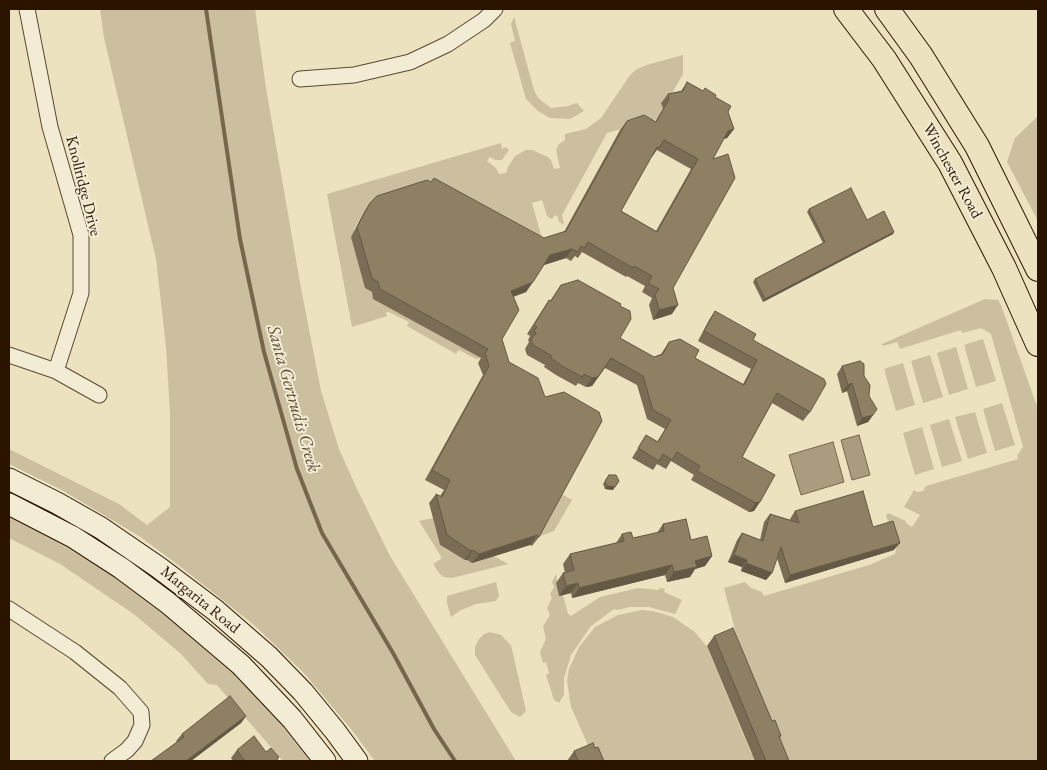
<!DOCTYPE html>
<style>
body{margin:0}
#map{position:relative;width:1047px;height:770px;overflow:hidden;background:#ece2bf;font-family:"EB Garamond",serif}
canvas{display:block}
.frame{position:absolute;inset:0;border:10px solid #2a1400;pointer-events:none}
</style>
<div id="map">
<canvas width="1047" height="770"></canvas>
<div class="frame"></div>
</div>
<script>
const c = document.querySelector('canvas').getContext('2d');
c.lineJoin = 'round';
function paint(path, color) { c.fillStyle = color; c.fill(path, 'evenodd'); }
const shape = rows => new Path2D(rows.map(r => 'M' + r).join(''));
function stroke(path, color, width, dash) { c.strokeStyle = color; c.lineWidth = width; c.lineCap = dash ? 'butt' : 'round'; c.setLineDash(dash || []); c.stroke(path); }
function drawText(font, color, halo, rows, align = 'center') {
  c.font = font + ' "EB Garamond",serif'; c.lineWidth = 4; c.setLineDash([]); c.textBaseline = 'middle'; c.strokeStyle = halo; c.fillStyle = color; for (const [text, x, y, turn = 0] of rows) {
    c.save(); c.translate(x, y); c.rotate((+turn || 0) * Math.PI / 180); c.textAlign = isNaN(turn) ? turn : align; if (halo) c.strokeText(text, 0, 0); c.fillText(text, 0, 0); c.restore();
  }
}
const green = shape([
 [100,9,255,9,266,88,301,288,321,391,339,449,357,489,390,556,516,761,375,761,351,729,303,672,254,625,177,564,139,536,60,489,9,464,9,449,119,504,147,525,170,507,170,412,166,347,156,259,104,38],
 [514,17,534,90,538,98,551,108,568,106,577,103,584,111,570,119,550,118,538,111,526,99,510,43,515,41,511,24],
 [683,55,683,74,667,102,661,104,663,109,657,119,607,133,562,215,564,225,559,222,558,217,555,215,552,219,547,216,542,200,532,203,545,249,364,212,354,229,358,261,365,287,372,292,373,296,481,358,476,359,459,350,456,354,407,326,409,322,389,312,386,312,387,316,352,327,327,194,501,143,502,149,506,147,509,150,502,160,495,160,490,157,487,161,496,168,499,174,506,173,508,167,515,156,526,150,532,150,548,157,551,160,554,169,560,168,556,150,559,144,565,140,565,134,586,129,601,118,630,75,637,69,647,65],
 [1038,116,1038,221,1007,162,1015,138],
 [985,299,998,300,1001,305,1038,409,1038,761,787,761,781,748,783,746,771,718,769,719,737,637,724,588,745,582,751,588,762,592,764,596,869,565,895,554,897,545,886,516,888,513,906,521,906,523,912,527,920,515,904,507,914,490,917,492,923,491,926,486,1018,459,1017,456,1023,447,991,334,981,328,962,333,961,330,900,349,897,342,883,346,882,344],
 [983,339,996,381,976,387,964,345],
 [956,347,968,389,949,395,937,353],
 [930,355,943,397,923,403,911,361],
 [903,363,915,405,896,411,884,369],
 [1002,403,1015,445,995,451,983,409],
 [975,412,987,453,968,459,955,417],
 [949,419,962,461,942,467,930,425],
 [922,427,934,469,915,475,903,433],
 [560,493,572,500,554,531,538,537],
 [9,516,39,530,116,578,175,619,241,678,302,746,313,761,283,761,217,685,208,684,181,654,135,615,60,564,9,538],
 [433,518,440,545,447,550,473,563,494,556,508,564,452,578,444,577,440,574,433,564,442,558,419,521],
 [556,574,559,595,563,595,568,614,571,616,600,597,638,588,659,590,660,588,665,589,664,592,682,600,675,614,649,607,630,607,617,610,614,609,591,626,571,655,564,678,564,695,559,703,554,700,546,675,549,673,546,662,543,663,540,652,546,639,543,626,550,615,547,608,552,598,550,594,554,587,552,582],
 [496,582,499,596,496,601,476,604,461,610,451,617,447,603,447,596],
 [642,610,653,611,673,617,695,632,707,647,751,753,758,758,754,760,754,761,595,761,571,707,567,681,569,669,579,647,595,627,618,615],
 [490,632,501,635,511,645,526,711,520,717,511,712,475,655,475,647,479,639,484,634]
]);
const water = shape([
 [859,435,870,475,852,480,841,440,859,435],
 [833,442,844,482,801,495,789,455,833,442]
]);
const stream = shape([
 [206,9,240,239,264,352,297,469,322,533,393,653,434,729,455,761]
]);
const street = shape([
 [27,9,50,127,81,235,81,293,56,371],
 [300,79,354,75,410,62,448,44,484,20,495,9],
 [9,355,56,371,99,395],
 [9,609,75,652,120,688,141,712,142,725,135,741,127,750,112,761]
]);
const secondary = shape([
 [9,479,57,503,101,528,158,567,215,610,269,657,303,692,335,731,357,761],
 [9,504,73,537,121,568,168,603,241,665,292,719,325,761]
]);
const primary = shape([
 [846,9,884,59,950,163,1004,268,1038,344],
 [887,9,921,56,977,146,1038,269]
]);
const wall = shape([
 [687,82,715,97,728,112,734,129,727,138,723,139,713,159,673,288,672,314,653,320,649,305,652,298,642,292,645,286,627,276,626,277,582,252,578,258,575,256,571,261,566,258,544,265,526,292,513,297,502,339,539,537,532,546,530,545,472,563,467,560,465,560,440,545,429,503,436,494,440,496,444,490,425,480,483,375,478,363,481,358,373,299,372,292,365,288,351,237,364,212,370,203,544,238,564,232,620,130,627,121,655,122,663,109,661,103,668,94,681,91],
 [657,150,691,169,656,231,621,211,651,157,652,157],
 [809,209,867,220,894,232,893,234,763,302,753,282,755,279,823,243,807,212],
 [561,285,620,306,620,338,654,357,661,354,669,342,695,358,743,384,751,369,698,341,709,320,715,311,753,340,810,412,803,421,772,403,742,457,775,475,754,511,749,512,691,480,694,475,671,461,666,469,657,464,653,470,632,458,646,435,657,442,665,429,647,419,637,385,605,368,592,386,586,387,578,383,576,386,556,375,544,367,545,365,527,355,525,349,529,342,528,340,530,336,527,334,543,309,549,300,550,301],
 [842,366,864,376,873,415,868,422,857,426,847,391,842,393,837,374],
 [609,475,613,490,605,489,603,484],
 [795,511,873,527,894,550,785,583,777,558,772,573,766,580,741,571,742,567,728,562,737,540,742,533,760,540,764,522,770,514,790,520,790,519],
 [663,524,691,540,712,556,705,566,695,569,690,577,667,582,665,575,572,598,571,593,559,596,556,583,563,573,565,573,563,564,570,554,616,543,622,534,633,538,657,533],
 [714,636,772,721,781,736,779,738,789,761,755,761,707,646],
 [246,716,241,723,191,761,151,761,177,742,176,741,182,734],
 [595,748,604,761,567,761,574,751],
 [237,750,266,752,279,757,277,759,279,761,233,761,231,758]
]);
const shadedWall = shape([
 [734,129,727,138,721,140,728,131],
 [894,232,893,234,763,302,765,299],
 [572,249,566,258,544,265,550,255],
 [533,282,526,292,504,300,511,291],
 [678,305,672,314,653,320,659,310],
 [611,358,592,386,586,387,592,378],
 [852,383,847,391,842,393,848,385],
 [873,415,868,422,857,426,862,418],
 [607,486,615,487,613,490,605,489],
 [760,502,754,511,749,512,756,503],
 [537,535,530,545,472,563,479,554],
 [900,543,894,550,785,583,790,575],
 [473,550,467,560,465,560,471,551],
 [734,555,747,560,742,567,728,562],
 [712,556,705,566,695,569,690,577,667,582,674,572,695,561],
 [746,563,772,573,766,580,741,571],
 [672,565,665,575,572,598,579,588],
 [578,583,571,593,559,596,566,586],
 [246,716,241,723,191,761,186,761]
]);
const building = shape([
 [687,82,703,91,705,88,716,95,715,97,731,106,728,112,734,129,728,131,713,159,728,154,735,178,673,288,678,305,659,310,655,295,659,289,648,283,652,276,634,266,633,268,588,242,584,248,581,246,578,252,572,249,550,255,533,282,511,291,519,310,502,339,509,362,538,378,545,397,564,392,599,412,602,421,539,537,537,535,479,554,473,550,471,551,447,535,436,494,442,497,450,480,432,470,489,366,485,353,488,349,380,289,378,282,372,278,357,227,370,203,377,196,427,180,431,182,434,178,544,238,566,231,627,121,644,115,656,122,669,99,668,94,683,91,687,82],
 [664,140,698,159,657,232,621,211,657,147,659,148,664,140],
 [851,188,867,220,884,211,894,232,765,299,755,279,825,242,809,209,851,188],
 [578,280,621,304,620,306,630,311,631,319,620,338,654,357,663,354,669,342,680,339,699,350,695,358,744,385,757,360,704,331,715,311,756,334,753,340,824,379,826,384,810,412,777,393,742,457,775,475,760,502,756,503,697,471,700,466,677,452,672,460,663,454,659,461,638,448,646,435,658,442,671,420,653,410,643,376,611,358,598,377,592,378,584,374,582,377,562,366,551,358,552,356,533,345,531,340,536,333,534,331,537,327,534,325,549,300,551,301,561,285,578,280],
 [860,361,864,364,864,376,870,385,869,396,877,409,873,415,862,418,852,383,848,385,842,366,860,361],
 [609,475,616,475,619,481,615,487,607,486,605,481,609,475],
 [863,491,873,527,893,521,900,543,790,575,781,547,772,573,746,563,747,560,734,555,742,533,763,541,770,514,799,523,795,511,863,491],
 [686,519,691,540,707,536,712,556,695,561,697,567,674,572,672,565,579,588,578,583,566,586,563,573,574,570,570,554,624,541,622,534,631,532,633,538,664,531,663,524,686,519],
 [733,628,772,721,775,720,781,736,779,736,789,761,766,761,714,636,733,628],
 [230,696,246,716,186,761,151,761,184,737,182,734,230,696],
 [254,736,266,752,271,748,279,757,277,759,279,761,245,761,237,750,254,736],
 [593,743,595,748,598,747,604,761,578,761,574,751,593,743]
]);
const streetNames = [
 ["Winchester Road",952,171,61],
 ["Knollridge Drive",83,186,76],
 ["Margarita Road",200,600,39]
];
const waterNames = [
 ["Santa Gertrudis Creek",293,399,74]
];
paint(green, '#cbbf9f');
paint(water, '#aa9c7e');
stroke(water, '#77664c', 1);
stroke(stream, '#77664c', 4);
stroke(street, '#5a4830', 17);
stroke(secondary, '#2a1400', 23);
stroke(primary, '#2a1400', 26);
stroke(street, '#f3ecd5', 15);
stroke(secondary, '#f3ecd5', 21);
stroke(primary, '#ece2bf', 24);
paint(wall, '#7b6d55');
paint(shadedWall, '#645945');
paint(building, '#8f7f63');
stroke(building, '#645945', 1);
drawText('16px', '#2a1400', '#f3ecd5', streetNames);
drawText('italic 18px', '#5d4a32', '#f3ecd5', waterNames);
</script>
